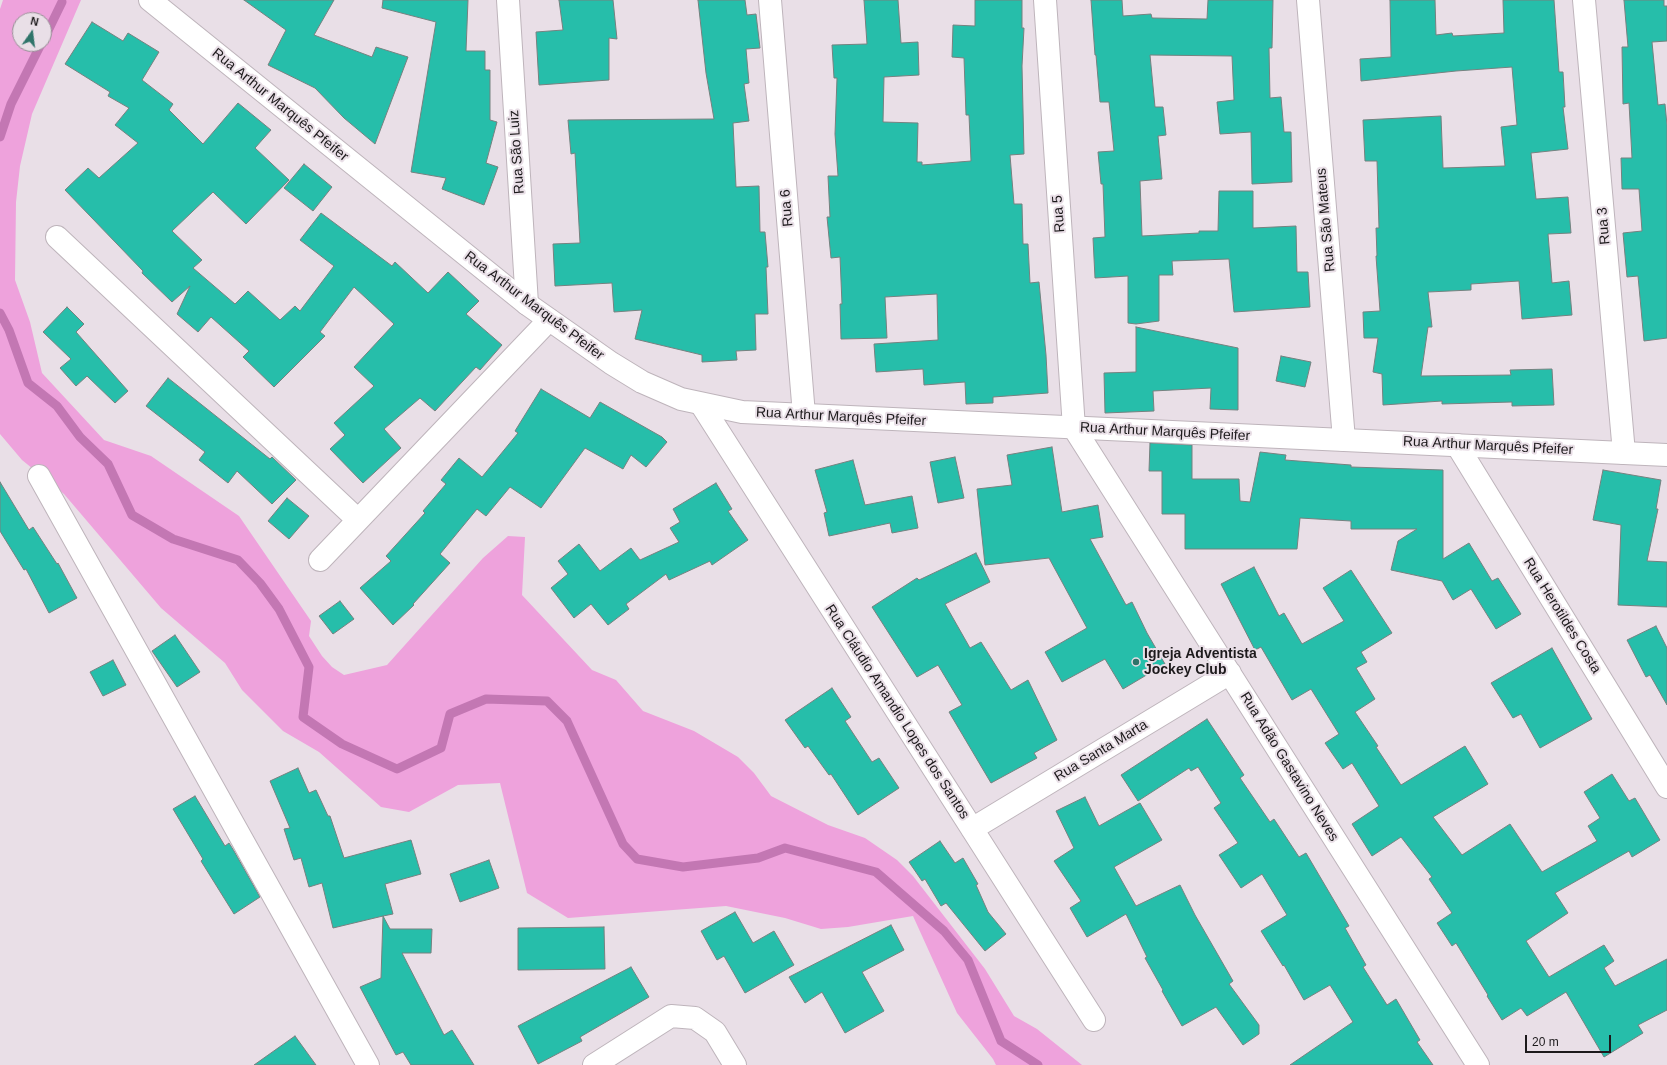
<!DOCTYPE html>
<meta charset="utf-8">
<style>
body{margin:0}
#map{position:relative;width:1667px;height:1065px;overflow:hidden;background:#e9dfe7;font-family:Arial,sans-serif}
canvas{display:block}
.north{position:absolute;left:12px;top:12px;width:40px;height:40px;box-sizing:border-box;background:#e9dfe7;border:1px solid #979096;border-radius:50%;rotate:14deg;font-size:11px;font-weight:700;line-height:16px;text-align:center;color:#1d1a1c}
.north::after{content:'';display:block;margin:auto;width:14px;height:18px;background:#2f746a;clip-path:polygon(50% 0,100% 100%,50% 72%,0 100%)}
.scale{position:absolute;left:1525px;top:1035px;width:86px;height:18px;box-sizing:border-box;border:2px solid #1d1a1c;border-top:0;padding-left:5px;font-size:12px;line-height:14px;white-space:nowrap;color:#1d1a1c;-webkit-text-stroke:3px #e9dfe7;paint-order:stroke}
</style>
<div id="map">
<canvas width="1667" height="1065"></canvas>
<div class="north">N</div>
<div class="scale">20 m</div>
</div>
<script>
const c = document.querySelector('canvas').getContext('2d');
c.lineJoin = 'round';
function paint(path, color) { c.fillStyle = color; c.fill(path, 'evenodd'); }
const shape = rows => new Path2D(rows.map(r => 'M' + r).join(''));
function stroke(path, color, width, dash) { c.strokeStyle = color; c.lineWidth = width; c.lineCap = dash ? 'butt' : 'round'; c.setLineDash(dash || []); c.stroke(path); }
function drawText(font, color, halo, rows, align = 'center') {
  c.font = font + ' Arial,sans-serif'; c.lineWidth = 4; c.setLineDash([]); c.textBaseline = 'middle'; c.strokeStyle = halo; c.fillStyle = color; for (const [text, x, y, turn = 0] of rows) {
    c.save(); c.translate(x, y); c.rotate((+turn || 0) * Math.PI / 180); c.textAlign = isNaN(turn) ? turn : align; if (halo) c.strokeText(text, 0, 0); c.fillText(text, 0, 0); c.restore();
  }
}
const green = shape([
 [3,0,81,0,32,114,20,166,16,202,15,280,30,322,42,373,104,440,151,456,239,516,311,621,309,636,322,656,332,667,344,675,387,665,483,558,508,536,525,537,522,595,592,670,616,680,643,711,694,731,738,757,754,773,771,796,828,825,865,838,897,860,913,876,985,969,1014,1016,1037,1029,1082,1065,996,1065,993,1059,957,1013,913,916,848,927,821,929,785,918,726,906,568,918,527,893,500,783,458,785,409,812,381,807,319,752,283,731,242,690,225,663,161,608,64,494,22,460,0,434,0,9],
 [20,20,44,20,44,44,20,44]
]);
const stream = shape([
 [44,39,62,2],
 [0,137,11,104,41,44],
 [0,313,9,330,28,383,57,406,80,437,108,464,132,515,173,539,238,560,260,583,279,609,309,667,303,717,342,744,397,769,441,748,450,714,486,699,547,701,567,721,623,844,637,859,683,867,758,858,785,848,876,872,944,931,968,960,1001,1041,1038,1065]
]);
const building = shape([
 [244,0,334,0,314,35,372,57,376,47,408,57,375,144,344,118,315,88,268,65,286,30,244,0],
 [383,0,468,0,466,51,485,51,485,70,490,70,490,120,497,122,486,163,498,167,484,205,442,189,446,178,411,172,436,22,382,8,383,0],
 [559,0,613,0,617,39,609,38,609,80,539,85,536,32,563,30,559,0],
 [698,0,745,0,747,15,756,14,760,48,746,49,749,83,744,84,749,121,733,123,736,187,759,186,760,232,765,232,768,267,766,267,768,314,755,314,756,350,736,351,737,360,702,362,702,355,635,339,642,310,614,312,612,283,555,286,553,244,580,243,575,153,571,154,568,120,714,119,706,73,698,0],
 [864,0,898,0,901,43,918,42,919,75,884,77,883,122,918,123,917,162,922,162,922,165,971,161,969,115,966,115,964,58,952,57,953,25,975,26,975,0,1022,0,1022,28,1024,28,1022,66,1024,154,1010,155,1014,204,1022,204,1023,244,1028,244,1030,283,1039,282,1046,355,1048,393,993,397,993,403,966,404,965,382,924,385,923,369,876,372,874,344,938,340,937,294,885,297,887,338,841,339,840,304,842,304,840,257,831,258,827,217,830,217,828,176,838,176,835,134,837,78,834,78,832,45,867,44,864,0],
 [1091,0,1122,0,1123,16,1151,14,1152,18,1207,19,1208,0,1273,0,1272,48,1269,48,1270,98,1281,97,1284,132,1291,132,1292,182,1252,184,1251,132,1220,134,1217,102,1234,100,1232,56,1150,55,1155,107,1163,107,1166,135,1158,136,1162,179,1140,181,1142,236,1199,233,1199,231,1218,231,1219,191,1253,191,1253,228,1296,226,1297,272,1308,272,1310,307,1234,312,1229,259,1172,261,1173,275,1159,275,1159,321,1136,324,1128,323,1128,276,1095,278,1093,238,1105,237,1103,184,1101,184,1098,152,1114,151,1109,102,1100,102,1096,55,1095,55,1091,0],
 [1390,0,1435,0,1436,35,1452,33,1453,36,1504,33,1503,0,1554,0,1559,72,1563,72,1565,107,1563,107,1568,149,1531,153,1536,199,1568,197,1571,233,1548,234,1552,283,1569,281,1572,315,1522,319,1519,281,1471,284,1471,290,1428,292,1432,327,1428,327,1421,376,1511,375,1510,370,1552,369,1554,405,1512,406,1512,402,1442,404,1442,401,1383,405,1382,374,1373,372,1378,338,1364,338,1363,312,1380,311,1376,256,1377,256,1376,228,1379,228,1377,161,1365,161,1363,120,1441,116,1443,168,1505,166,1501,127,1517,125,1512,67,1456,71,1361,81,1360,59,1391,57,1390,0],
 [1624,0,1664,0,1664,6,1667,6,1667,41,1652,42,1658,105,1665,104,1667,125,1667,338,1644,341,1638,276,1627,277,1623,233,1642,231,1639,189,1622,189,1621,158,1632,158,1629,103,1623,104,1622,47,1628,47,1624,0],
 [92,22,123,41,128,33,159,52,142,80,173,104,169,110,203,144,238,103,271,130,255,148,289,180,246,224,213,192,172,231,202,260,193,268,235,304,248,291,280,320,295,306,300,311,334,266,300,240,321,213,392,266,395,262,428,293,448,272,479,301,466,314,502,345,480,370,476,367,435,411,420,398,384,429,401,448,363,483,330,449,345,435,334,423,374,386,354,367,394,324,354,287,320,332,325,336,274,387,243,357,249,351,211,317,198,332,177,314,190,286,172,302,142,273,143,271,65,190,88,168,99,178,138,143,115,125,129,108,108,96,110,92,65,64,92,22],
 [304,164,332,187,313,211,284,188,304,164],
 [67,307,84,324,76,332,128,391,115,403,87,376,76,386,60,368,71,359,43,332,67,307],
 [1136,327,1238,348,1238,410,1210,409,1211,388,1153,391,1154,411,1105,413,1104,373,1136,372,1136,327],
 [1281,356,1311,362,1305,387,1276,381,1281,356],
 [168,378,270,459,272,457,296,480,272,504,237,471,228,483,199,460,205,452,146,406,168,378],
 [541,389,590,418,600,402,662,437,667,442,646,467,631,455,623,469,585,448,541,508,510,487,486,516,477,509,440,554,450,563,413,604,414,605,393,625,360,588,391,561,386,556,425,513,423,511,446,484,441,480,459,458,482,477,518,433,515,431,541,389],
 [1150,443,1192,445,1192,479,1239,479,1240,501,1250,502,1260,452,1286,455,1285,460,1351,465,1351,467,1443,470,1443,559,1469,543,1492,581,1498,578,1521,614,1496,629,1471,589,1453,600,1442,581,1391,570,1398,541,1417,529,1351,529,1351,521,1300,518,1297,549,1185,549,1185,514,1162,514,1162,471,1149,471,1150,443],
 [1052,447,1062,512,1098,505,1103,537,1090,539,1126,605,1132,602,1147,633,1165,664,1123,689,1105,659,1062,682,1045,652,1087,628,1049,558,985,565,977,489,1012,485,1007,455,1052,447],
 [955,457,964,498,938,503,930,462,955,457],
 [853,460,865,505,912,496,918,528,892,533,890,523,829,536,824,513,827,512,815,470,853,460],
 [1603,470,1661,480,1656,509,1658,509,1647,561,1667,562,1667,607,1618,605,1621,525,1593,520,1603,470],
 [0,482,29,530,33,527,57,564,58,563,77,598,49,613,26,569,24,570,0,531,0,482],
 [716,483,732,509,728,511,748,540,712,565,710,561,669,580,666,574,626,604,629,609,608,625,591,604,574,618,551,588,568,574,558,561,579,544,600,571,631,548,640,560,679,542,670,528,680,522,673,509,716,483],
 [287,498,309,516,289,539,268,521,287,498],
 [976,553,990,582,945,604,970,648,981,642,1011,690,1028,680,1057,740,1034,753,1037,758,991,783,949,712,962,705,938,665,917,677,872,607,917,578,919,580,976,553],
 [1254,567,1279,616,1284,613,1302,644,1344,621,1323,588,1351,570,1392,633,1361,652,1367,662,1356,668,1375,699,1355,712,1378,746,1376,747,1401,785,1465,746,1488,784,1433,817,1462,855,1510,824,1542,872,1597,841,1588,826,1600,818,1584,792,1612,774,1629,801,1635,798,1660,840,1632,857,1629,851,1555,893,1568,913,1526,941,1549,977,1604,945,1614,961,1604,968,1615,986,1667,959,1667,1010,1638,1025,1643,1033,1604,1057,1566,992,1527,1016,1521,1008,1502,1020,1487,996,1488,995,1456,943,1452,946,1437,923,1452,913,1429,879,1432,877,1401,837,1372,856,1352,824,1379,806,1352,763,1343,769,1325,743,1339,734,1311,689,1292,700,1261,647,1255,650,1221,584,1254,567],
 [340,601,354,619,333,634,319,616,340,601],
 [1656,626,1667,648,1667,705,1650,675,1646,677,1627,640,1656,626],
 [175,635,200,672,177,687,152,651,175,635],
 [1552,648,1592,719,1540,748,1521,714,1513,718,1491,683,1552,648],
 [113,660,126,685,103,696,90,672,113,660],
 [832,688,851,717,845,721,872,762,879,758,899,788,858,815,831,774,829,775,808,746,805,748,785,720,832,688],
 [1207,719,1244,775,1240,778,1270,822,1274,819,1299,857,1306,853,1349,926,1345,928,1366,965,1363,967,1387,1005,1396,999,1420,1040,1417,1042,1433,1065,1290,1065,1353,1022,1330,985,1304,1000,1284,965,1283,966,1261,931,1287,915,1262,874,1241,888,1219,855,1238,843,1214,808,1221,803,1198,767,1191,771,1189,768,1138,801,1121,775,1207,719],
 [298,768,309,793,316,790,328,816,330,816,344,858,411,840,421,874,385,884,393,914,383,916,390,929,432,929,431,953,402,953,444,1035,452,1030,474,1065,411,1065,403,1052,396,1055,360,987,381,978,383,916,333,928,322,883,309,887,301,858,294,860,284,829,290,828,270,781,298,768],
 [195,796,225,846,229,843,234,851,260,897,234,914,201,861,203,859,173,809,195,796],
 [1085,797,1099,826,1140,803,1162,840,1114,867,1136,906,1180,885,1195,915,1233,981,1229,984,1259,1025,1259,1034,1243,1045,1216,1007,1182,1026,1162,991,1163,990,1145,958,1147,957,1126,914,1087,937,1070,908,1081,901,1054,861,1074,848,1056,811,1085,797],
 [940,841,955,863,963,858,978,884,976,885,988,912,1006,934,985,951,946,903,941,906,925,879,922,881,909,862,940,841],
 [489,860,499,888,460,902,450,874,489,860],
 [735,912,753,943,774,931,794,965,745,993,724,956,717,960,701,931,735,912],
 [891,925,904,950,862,972,884,1011,845,1033,822,992,805,1003,789,977,891,925],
 [604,927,605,969,518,970,518,928,604,927],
 [631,967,649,997,580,1037,582,1041,538,1064,518,1026,631,967],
 [295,1036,316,1065,254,1065,295,1036]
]);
const minor = shape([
 [508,0,527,304],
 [770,0,804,415],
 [1045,0,1074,428,1478,1065],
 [1308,0,1344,440],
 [1584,0,1624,453],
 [57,237,358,520],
 [701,404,1094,1020],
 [1457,445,1667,787],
 [39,476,368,1065],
 [320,560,549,320],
 [972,829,1230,673],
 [594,1065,671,1016,695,1018,715,1032,735,1065]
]);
const tertiary = shape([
 [150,0,527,304,611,363,642,382,681,399,742,412,1667,455]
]);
const markers = [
 [1136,662,4,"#2f746a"]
];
const streetNames = [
 ["Rua Arthur Marquês Pfeifer",280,105,39],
 ["Rua São Luiz",517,152,-94],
 ["Rua 6",787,208,-95],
 ["Rua 5",1059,214,-94],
 ["Rua São Mateus",1326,220,-95],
 ["Rua 3",1604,226,-95],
 ["Rua Arthur Marquês Pfeifer",534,306,37],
 ["Rua Arthur Marquês Pfeifer",841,417,3],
 ["Rua Arthur Marquês Pfeifer",1165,432,3],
 ["Rua Arthur Marquês Pfeifer",1488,446,3],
 ["Rua Herotildes Costa",1562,616,58],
 ["Rua Cláudio Amandio Lopes dos Santos",897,712,57],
 ["Rua Santa Marta",1101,751,-31],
 ["Rua Adão Gastavino Neves",1289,767,58]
];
const poiNames = [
 ["Igreja Adventista",1144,654],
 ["Jockey Club",1144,670]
];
paint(green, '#eea2dc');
stroke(stream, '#c377b3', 9);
paint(building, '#26beaa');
stroke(building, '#75817f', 1);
stroke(minor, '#beb4bb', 24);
stroke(tertiary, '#beb4bb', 24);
stroke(minor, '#fff', 22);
stroke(tertiary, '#fff', 22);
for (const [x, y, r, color] of markers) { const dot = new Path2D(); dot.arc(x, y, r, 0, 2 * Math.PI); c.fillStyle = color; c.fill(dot); stroke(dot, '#e9dfe7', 1.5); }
drawText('14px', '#1d1a1c', '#e9dfe7', streetNames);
drawText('bold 14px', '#1d1a1c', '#e9dfe7', poiNames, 'left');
</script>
